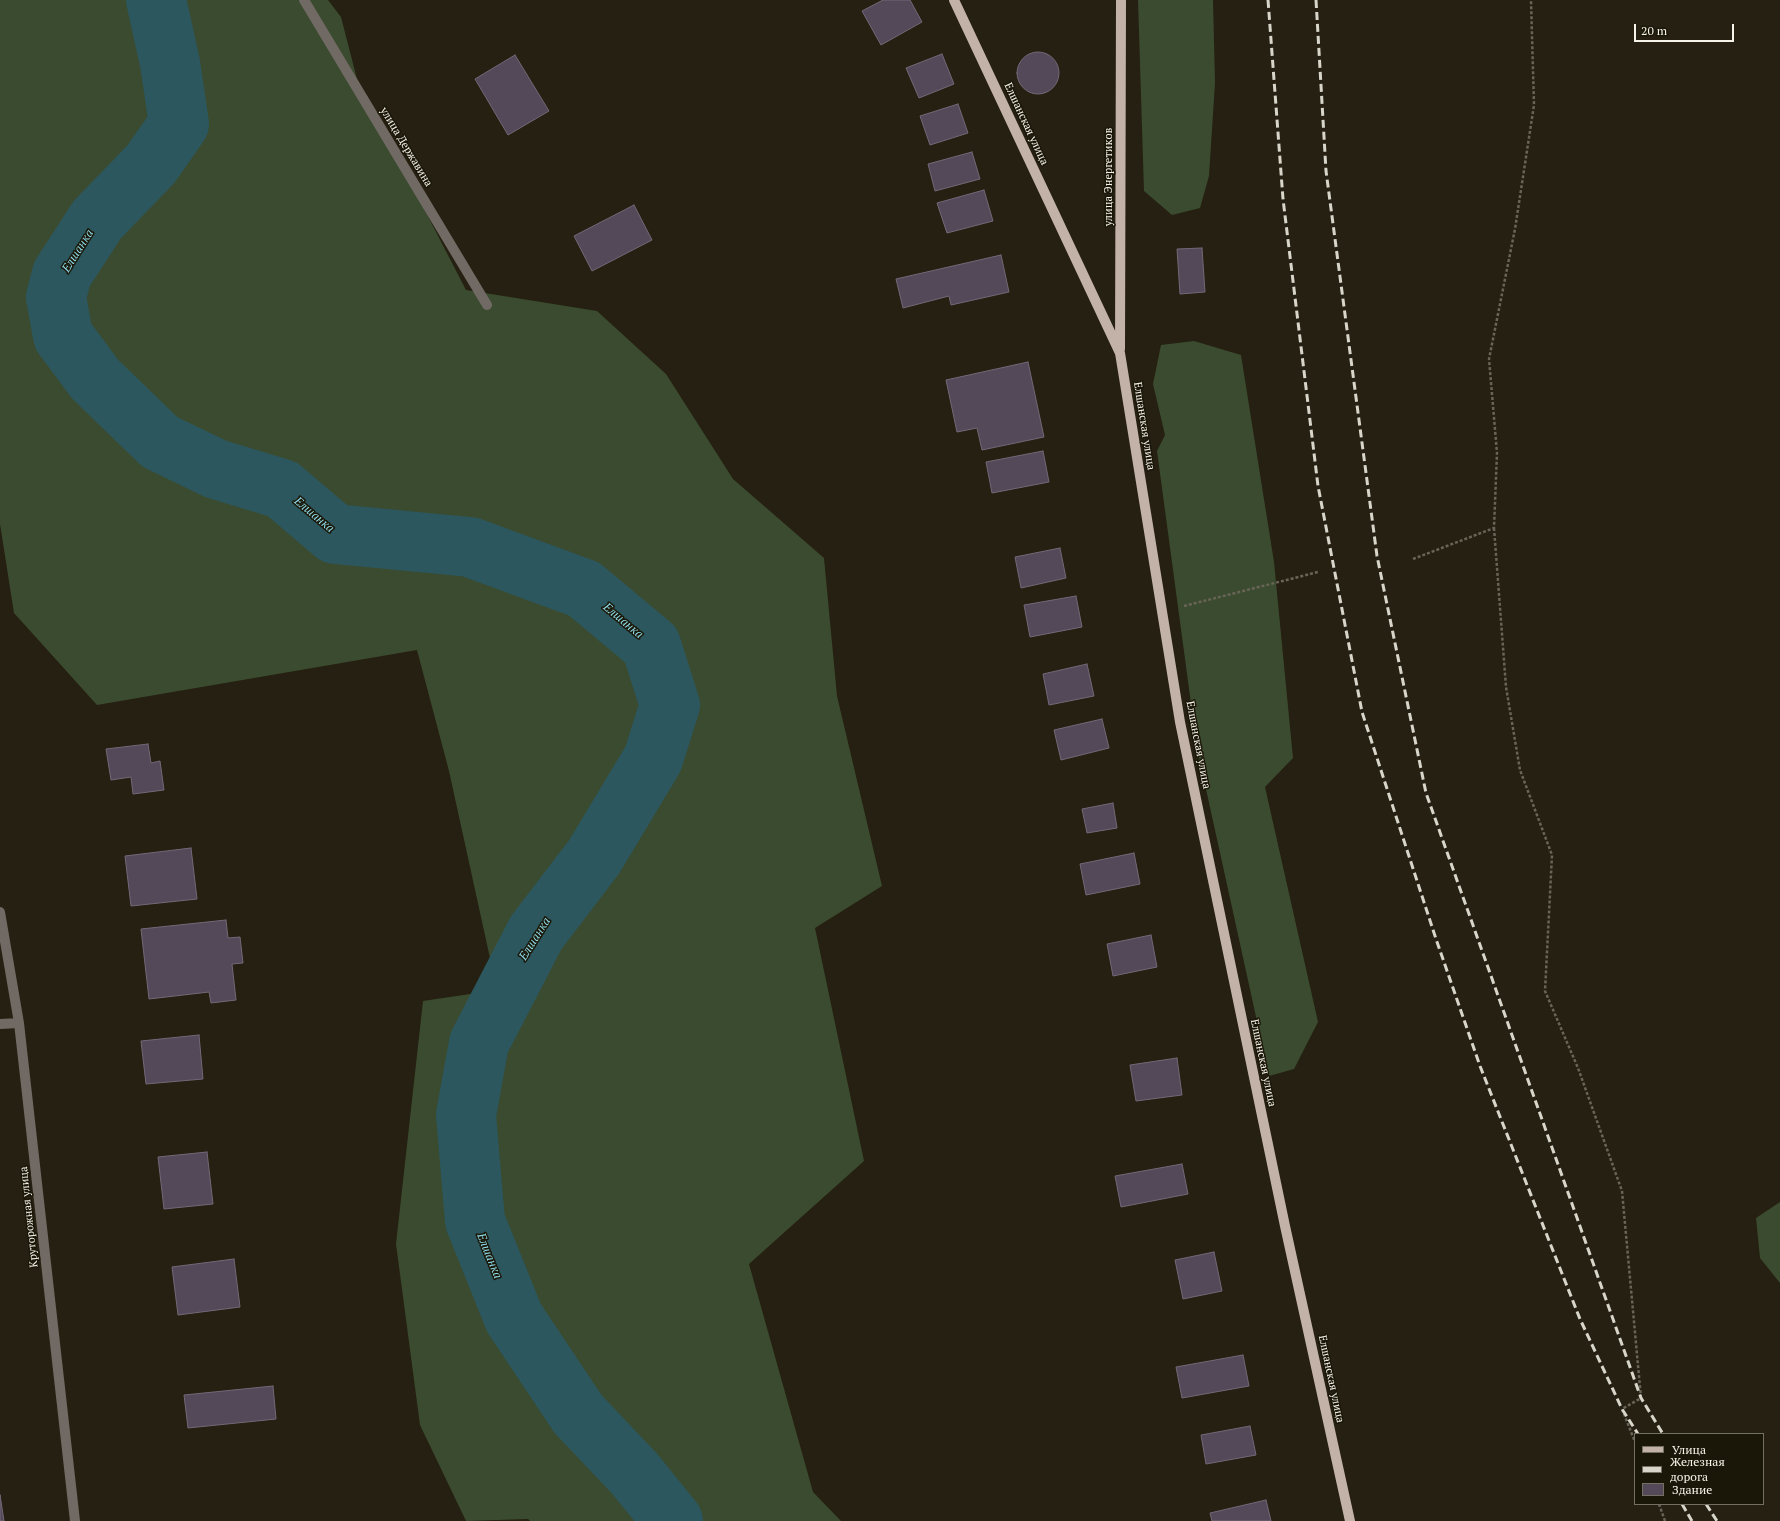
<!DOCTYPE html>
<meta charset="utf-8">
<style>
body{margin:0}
#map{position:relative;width:1780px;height:1521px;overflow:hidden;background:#252011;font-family:"PT Serif",serif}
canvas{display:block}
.legend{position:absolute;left:1634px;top:1433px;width:130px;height:72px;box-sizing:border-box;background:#1b1708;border:1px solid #736f62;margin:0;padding:5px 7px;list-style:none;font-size:12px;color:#f6f3e9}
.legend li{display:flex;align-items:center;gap:8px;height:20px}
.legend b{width:20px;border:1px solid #736f62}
.scale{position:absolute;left:1634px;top:24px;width:100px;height:18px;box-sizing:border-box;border:2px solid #f6f3e9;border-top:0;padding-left:5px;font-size:12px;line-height:14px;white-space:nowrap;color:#f6f3e9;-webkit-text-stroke:3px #1b1708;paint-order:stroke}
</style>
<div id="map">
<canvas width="1780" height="1521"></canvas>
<ul class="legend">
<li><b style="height:5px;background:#c3b2a8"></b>Улица</li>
<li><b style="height:5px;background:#d8d5ca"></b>Железная дорога</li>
<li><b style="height:11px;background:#534958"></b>Здание</li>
</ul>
<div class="scale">20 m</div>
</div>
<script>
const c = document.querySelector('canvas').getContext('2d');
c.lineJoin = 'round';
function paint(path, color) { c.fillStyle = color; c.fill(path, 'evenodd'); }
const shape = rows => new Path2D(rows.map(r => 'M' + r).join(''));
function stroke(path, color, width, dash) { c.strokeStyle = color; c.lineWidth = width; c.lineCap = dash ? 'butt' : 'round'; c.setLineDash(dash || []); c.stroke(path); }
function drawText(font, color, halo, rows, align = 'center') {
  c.font = font + ' "PT Serif",serif'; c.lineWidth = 3; c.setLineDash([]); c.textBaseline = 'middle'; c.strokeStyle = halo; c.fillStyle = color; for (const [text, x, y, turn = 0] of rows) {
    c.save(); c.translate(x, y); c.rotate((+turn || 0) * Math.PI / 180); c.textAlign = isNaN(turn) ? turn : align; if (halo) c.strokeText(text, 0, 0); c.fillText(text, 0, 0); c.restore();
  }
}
const forest = shape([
 [0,0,328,0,341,17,357,79,466,290,597,311,666,374,733,479,824,558,837,696,882,886,815,928,864,1161,749,1264,813,1492,841,1521,530,1521,528,1519,466,1521,420,1425,396,1244,423,1001,497,990,449,771,417,650,97,705,14,613,0,524],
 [1138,0,1213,0,1215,83,1209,176,1200,208,1172,215,1144,191],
 [1194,341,1241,355,1274,562,1293,758,1265,787,1318,1022,1294,1069,1269,1076,1197,748,1157,451,1165,435,1153,384,1161,345],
 [1780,1202,1780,1283,1760,1258,1756,1218]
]);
const river = shape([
 [156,0,170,63,179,124,151,164,97,220,62,274,56,297,63,336,95,379,160,442,216,469,282,489,335,534,470,547,584,589,651,645,670,705,653,759,594,857,536,933,479,1043,466,1115,475,1221,514,1318,578,1414,634,1473,673,1521]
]);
const building = shape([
 [883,0,910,0,922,22,881,45,862,11,883,0],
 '1017 73a21 21 0 1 1 42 0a21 21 0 1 1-42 0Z',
 [942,54,954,84,919,98,906,68,942,54],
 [515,55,549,111,508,135,475,79,515,55],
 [958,104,968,133,930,145,920,116,958,104],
 [972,152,980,179,935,191,928,164,972,152],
 [984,190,993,221,947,233,937,203,984,190],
 [634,205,652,240,592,271,574,236,634,205],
 [1202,248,1205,292,1180,294,1177,249,1202,248],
 [1001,255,1009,292,951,305,949,296,903,308,896,279,1001,255],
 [1028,362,1044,437,982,450,977,428,957,432,946,380,1028,362],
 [1043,451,1049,482,992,493,986,462,1043,451],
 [1060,548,1066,578,1021,588,1015,557,1060,548],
 [1076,596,1082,627,1030,637,1024,605,1076,596],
 [1087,664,1094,696,1049,705,1043,674,1087,664],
 [1102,719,1109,748,1061,760,1054,730,1102,719],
 [148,744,151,763,160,761,164,790,133,794,131,777,111,780,106,749,148,744],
 [1113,803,1117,828,1087,833,1082,809,1113,803],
 [191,848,197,899,131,906,125,856,191,848],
 [1134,853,1140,884,1086,895,1080,864,1134,853],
 [226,920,228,938,240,937,243,963,232,964,236,1000,211,1003,209,992,149,999,141,929,226,920],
 [1151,935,1157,967,1113,976,1107,944,1151,935],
 [199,1035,203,1079,146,1084,141,1041,199,1035],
 [1177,1058,1182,1095,1136,1101,1130,1065,1177,1058],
 [207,1152,213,1204,164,1209,158,1157,207,1152],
 [1182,1164,1188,1194,1121,1207,1115,1176,1182,1164],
 [1214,1252,1222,1291,1183,1299,1175,1260,1214,1252],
 [234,1259,240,1307,178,1315,172,1267,234,1259],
 [1243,1355,1249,1386,1182,1398,1176,1367,1243,1355],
 [273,1386,276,1419,188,1428,184,1395,273,1386],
 [1250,1426,1256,1455,1206,1464,1201,1435,1250,1426],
 [0,1495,4,1521,0,1521,0,1495],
 [1266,1500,1271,1521,1212,1521,1210,1513,1266,1500]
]);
const path = shape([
 [1494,528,1506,687,1520,770,1552,855,1545,991,1578,1068,1622,1191,1641,1398,1622,1409,1635,1442],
 [1413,559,1494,528,1497,453,1489,359,1515,229,1534,105,1531,0],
 [1184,606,1318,572],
 [1659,1504,1665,1521]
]);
const street = shape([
 [304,0,487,305],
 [0,912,19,1023,75,1521],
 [0,1024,19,1023]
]);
const primary = shape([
 [954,0,1120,353,1180,722,1285,1226,1350,1521],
 [1120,349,1121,0]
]);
const rail = shape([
 [1268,0,1283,199,1318,486,1362,712,1436,939,1480,1066,1580,1319,1622,1409,1638,1434],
 [1316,0,1326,171,1377,556,1426,793,1641,1398,1663,1434],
 [1682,1504,1692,1521],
 [1706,1504,1717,1521]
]);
const streetNames = [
 ["Елшанская улица",1026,124,65],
 ["улица Державина",406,147,59],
 ["улица Энергетиков",1109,177,-90],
 ["Елшанская улица",1144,426,81],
 ["Елшанская улица",1198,745,79],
 ["Елшанская улица",1263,1063,78],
 ["Круторожная улица",29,1217,-96],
 ["Елшанская улица",1331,1379,78]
];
const waterNames = [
 ["Елшанка",78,251,-58],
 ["Елшанка",314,515,40],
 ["Елшанка",623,621,40],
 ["Елшанка",535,939,-58],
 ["Елшанка",489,1256,68]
];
paint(forest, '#3b4b2f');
stroke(river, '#2c575e', 60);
paint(building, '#534958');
stroke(building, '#736878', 1);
stroke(path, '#686457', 2.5, [3, 2]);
stroke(street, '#716964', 10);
stroke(primary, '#c3b2a8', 10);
stroke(rail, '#d8d5ca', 3, [8, 4]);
drawText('11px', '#f6f3e9', '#1b1708', streetNames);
drawText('italic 12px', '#8ddcea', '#1b1708', waterNames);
</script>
